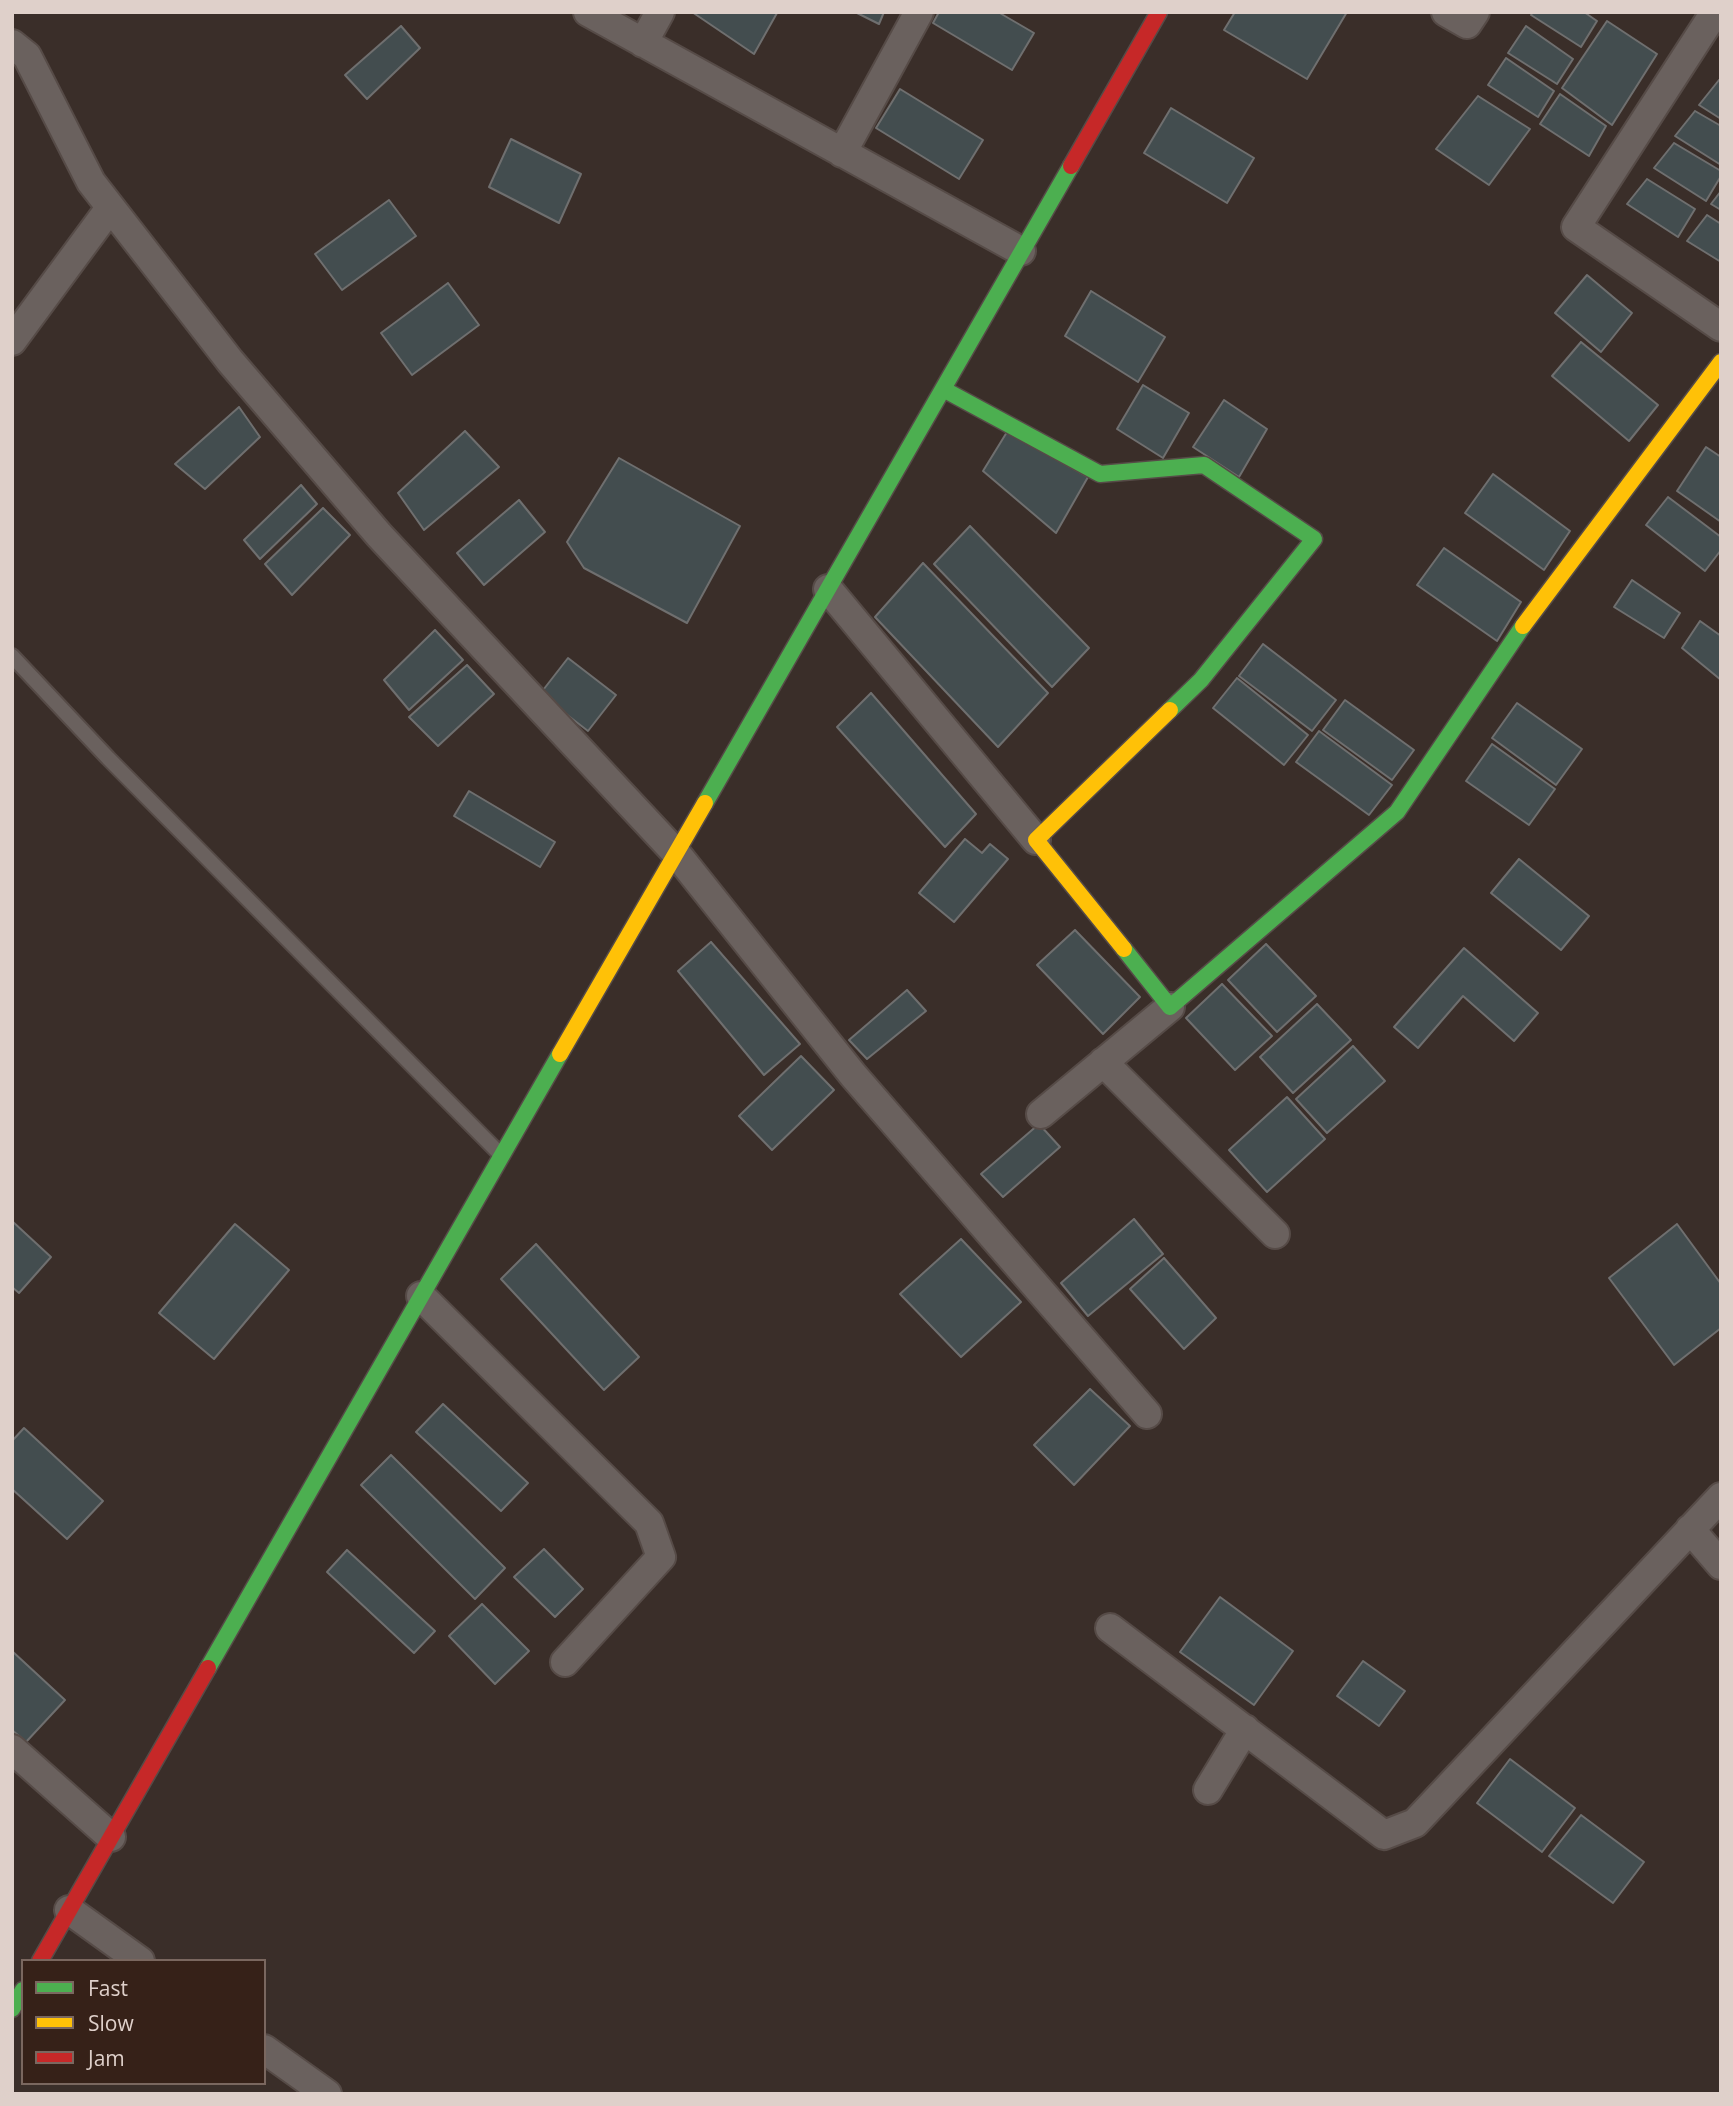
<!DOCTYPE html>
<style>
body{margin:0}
#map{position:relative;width:1733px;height:2106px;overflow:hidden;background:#3a2e29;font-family:"Open Sans",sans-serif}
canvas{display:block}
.frame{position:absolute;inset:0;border:14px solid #dfd0ca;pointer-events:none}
.legend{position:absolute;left:21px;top:1959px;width:245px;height:126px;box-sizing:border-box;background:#362118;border:2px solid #7a675f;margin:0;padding:9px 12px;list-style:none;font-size:21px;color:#dfd0ca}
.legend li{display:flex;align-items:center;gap:14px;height:35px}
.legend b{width:35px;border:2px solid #7a675f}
</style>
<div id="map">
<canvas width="1733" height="2106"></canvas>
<div class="frame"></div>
<ul class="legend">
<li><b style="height:9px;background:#4caf50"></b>Fast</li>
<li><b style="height:9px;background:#ffc107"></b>Slow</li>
<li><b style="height:9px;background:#c62828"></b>Jam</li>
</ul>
</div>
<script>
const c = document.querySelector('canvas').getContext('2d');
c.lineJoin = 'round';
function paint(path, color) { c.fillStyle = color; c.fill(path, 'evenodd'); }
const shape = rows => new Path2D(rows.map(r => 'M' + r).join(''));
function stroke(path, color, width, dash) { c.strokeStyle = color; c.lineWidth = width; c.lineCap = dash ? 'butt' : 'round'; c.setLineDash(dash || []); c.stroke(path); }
const building = shape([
 [692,12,776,12,777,13,754,54,692,12],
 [855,12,884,12,879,24,855,12],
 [939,12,998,12,1034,33,1012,70,933,23,939,12],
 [1235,12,1347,12,1307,79,1224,30,1235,12],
 [1533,12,1584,12,1597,21,1581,47,1531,15,1533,12],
 [1607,21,1657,54,1612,125,1562,88,1607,21],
 [401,26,420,48,367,99,345,75,401,26],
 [1526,26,1573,59,1557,84,1508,53,1526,26],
 [1506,58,1554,91,1538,117,1488,85,1506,58],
 [1719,80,1721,81,1721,119,1699,105,1719,80],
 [900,89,983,140,959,179,876,128,900,89],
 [1560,94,1606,126,1589,156,1540,124,1560,94],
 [1478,96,1530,129,1489,185,1436,149,1478,96],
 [1171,108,1254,158,1227,203,1144,153,1171,108],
 [1695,111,1721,126,1721,165,1675,136,1695,111],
 [511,139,581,174,559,223,489,187,511,139],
 [1674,143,1721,171,1721,176,1706,201,1654,168,1674,143],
 [1647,179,1695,209,1678,237,1627,204,1647,179],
 [1721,191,1721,210,1711,204,1721,191],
 [389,200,416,236,342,290,315,254,389,200],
 [1707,215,1721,224,1721,262,1687,241,1707,215],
 [1587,275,1632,313,1601,352,1555,313,1587,275],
 [448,283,479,325,412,375,381,333,448,283],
 [1091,291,1165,337,1138,382,1065,336,1091,291],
 [1581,342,1658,405,1629,441,1552,376,1581,342],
 [1143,385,1189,413,1163,458,1117,429,1143,385],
 [1224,400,1267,429,1239,477,1193,447,1224,400],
 [239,407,260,437,205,489,175,464,239,407],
 [465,431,499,467,424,530,398,493,465,431],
 [1007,432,1088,477,1056,533,983,471,1007,432],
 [1706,447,1721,457,1721,522,1677,491,1706,447],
 [619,458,740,526,687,623,584,568,567,542,619,458],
 [1493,474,1570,531,1544,570,1465,513,1493,474],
 [301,485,317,504,260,559,244,540,301,485],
 [1668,497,1721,537,1721,550,1705,571,1646,525,1668,497],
 [519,500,545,532,484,585,457,553,519,500],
 [323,508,350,535,292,595,265,564,323,508],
 [970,526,1089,648,1052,687,934,564,970,526],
 [1444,548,1521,602,1497,641,1417,585,1444,548],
 [923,563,1048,693,998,747,875,617,923,563],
 [1632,580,1680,613,1664,638,1614,607,1632,580],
 [1700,621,1721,636,1721,680,1682,648,1700,621],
 [435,630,463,660,409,710,384,680,435,630],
 [1263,644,1336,700,1312,731,1239,676,1263,644],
 [568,658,616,695,588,731,540,694,568,658],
 [467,665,494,694,438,746,409,717,467,665],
 [1237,678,1308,735,1284,765,1213,708,1237,678],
 [871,693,976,814,945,847,837,727,871,693],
 [1345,700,1414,750,1392,780,1323,730,1345,700],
 [1517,703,1582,749,1556,785,1492,738,1517,703],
 [1319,731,1392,785,1369,815,1296,762,1319,731],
 [1492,744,1555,789,1529,825,1466,781,1492,744],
 [469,791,555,842,540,867,454,816,469,791],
 [965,839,982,853,990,844,1008,859,954,922,919,893,965,839],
 [1519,859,1589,916,1561,950,1491,893,1519,859],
 [1075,930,1140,997,1103,1034,1037,965,1075,930],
 [711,942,800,1044,764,1075,678,971,711,942],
 [1266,944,1316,996,1277,1032,1228,980,1266,944],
 [1464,948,1538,1013,1514,1041,1463,996,1418,1048,1394,1027,1464,948],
 [1222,984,1272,1036,1235,1070,1186,1018,1222,984],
 [907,990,926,1011,867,1059,849,1040,907,990],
 [1317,1004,1351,1040,1293,1093,1260,1057,1317,1004],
 [1353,1046,1385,1081,1327,1133,1296,1099,1353,1046],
 [801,1056,834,1090,772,1150,739,1116,801,1056],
 [1287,1097,1325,1139,1267,1192,1229,1150,1287,1097],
 [1039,1124,1060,1147,1003,1197,981,1174,1039,1124],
 [1134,1219,1163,1254,1088,1316,1061,1283,1134,1219],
 [12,1221,51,1257,19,1293,12,1287,12,1221],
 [235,1224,289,1270,214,1359,159,1313,235,1224],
 [1677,1224,1721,1284,1721,1328,1674,1365,1609,1278,1677,1224],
 [961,1239,1021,1302,961,1357,900,1294,961,1239],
 [536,1244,639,1357,604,1390,501,1279,536,1244],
 [1164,1258,1216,1318,1184,1349,1130,1289,1164,1258],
 [1090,1389,1130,1426,1074,1485,1034,1445,1090,1389],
 [443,1404,528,1483,501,1511,416,1432,443,1404],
 [24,1428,103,1501,67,1539,12,1489,12,1441,24,1428],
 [391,1455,505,1568,475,1599,361,1485,391,1455],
 [544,1549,583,1589,555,1617,514,1577,544,1549],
 [347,1550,435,1631,414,1653,327,1572,347,1550],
 [1220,1597,1293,1651,1254,1705,1180,1652,1220,1597],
 [482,1604,529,1651,495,1684,449,1636,482,1604],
 [12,1651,65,1700,26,1742,12,1730,12,1651],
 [1363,1661,1405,1691,1379,1726,1337,1696,1363,1661],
 [1510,1759,1575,1808,1542,1852,1477,1803,1510,1759],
 [1581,1815,1644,1862,1613,1903,1549,1856,1581,1815]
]);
const lane = shape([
 [12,656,108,758,501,1155]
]);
const street = shape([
 [588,12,1021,251],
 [1446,12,1467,24,1475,12],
 [1715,12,1576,227,1721,327],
 [643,43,660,12],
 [12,44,27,56,91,182,230,361,379,535,676,853,853,1075,1147,1414],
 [842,153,919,12],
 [12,341,110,208],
 [828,589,1036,840],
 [1103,1062,1275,1234],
 [1041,1114,1170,1007],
 [421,1296,649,1523,661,1557,565,1662],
 [1690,1529,1721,1565],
 [1110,1628,1384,1835,1415,1823,1721,1497],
 [12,1749,111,1837],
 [1208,1790,1245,1729],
 [69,1910,140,1961],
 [264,2049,327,2094]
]);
const fast = shape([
 [943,389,1100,474,1204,465,1314,539,1201,680,1170,710],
 [705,803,1071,166],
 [1124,949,1170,1007,1397,812,1523,626],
 [208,1668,560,1054],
 [12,2009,23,1990]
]);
const slow = shape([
 [1523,626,1721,362],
 [1124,949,1036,840,1170,710],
 [560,1054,705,803]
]);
const jam = shape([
 [1071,166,1159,12],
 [40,1961,208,1668]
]);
paint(building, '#434d4f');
stroke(building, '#6f6f6f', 2);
stroke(lane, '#564b47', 18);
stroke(street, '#564b47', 32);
stroke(fast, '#564b47', 19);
stroke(slow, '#564b47', 19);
stroke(jam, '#564b47', 19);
stroke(lane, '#6a615e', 14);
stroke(street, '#6a615e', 28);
stroke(fast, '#4caf50', 16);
stroke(slow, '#ffc107', 16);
stroke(jam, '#c62828', 16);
</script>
